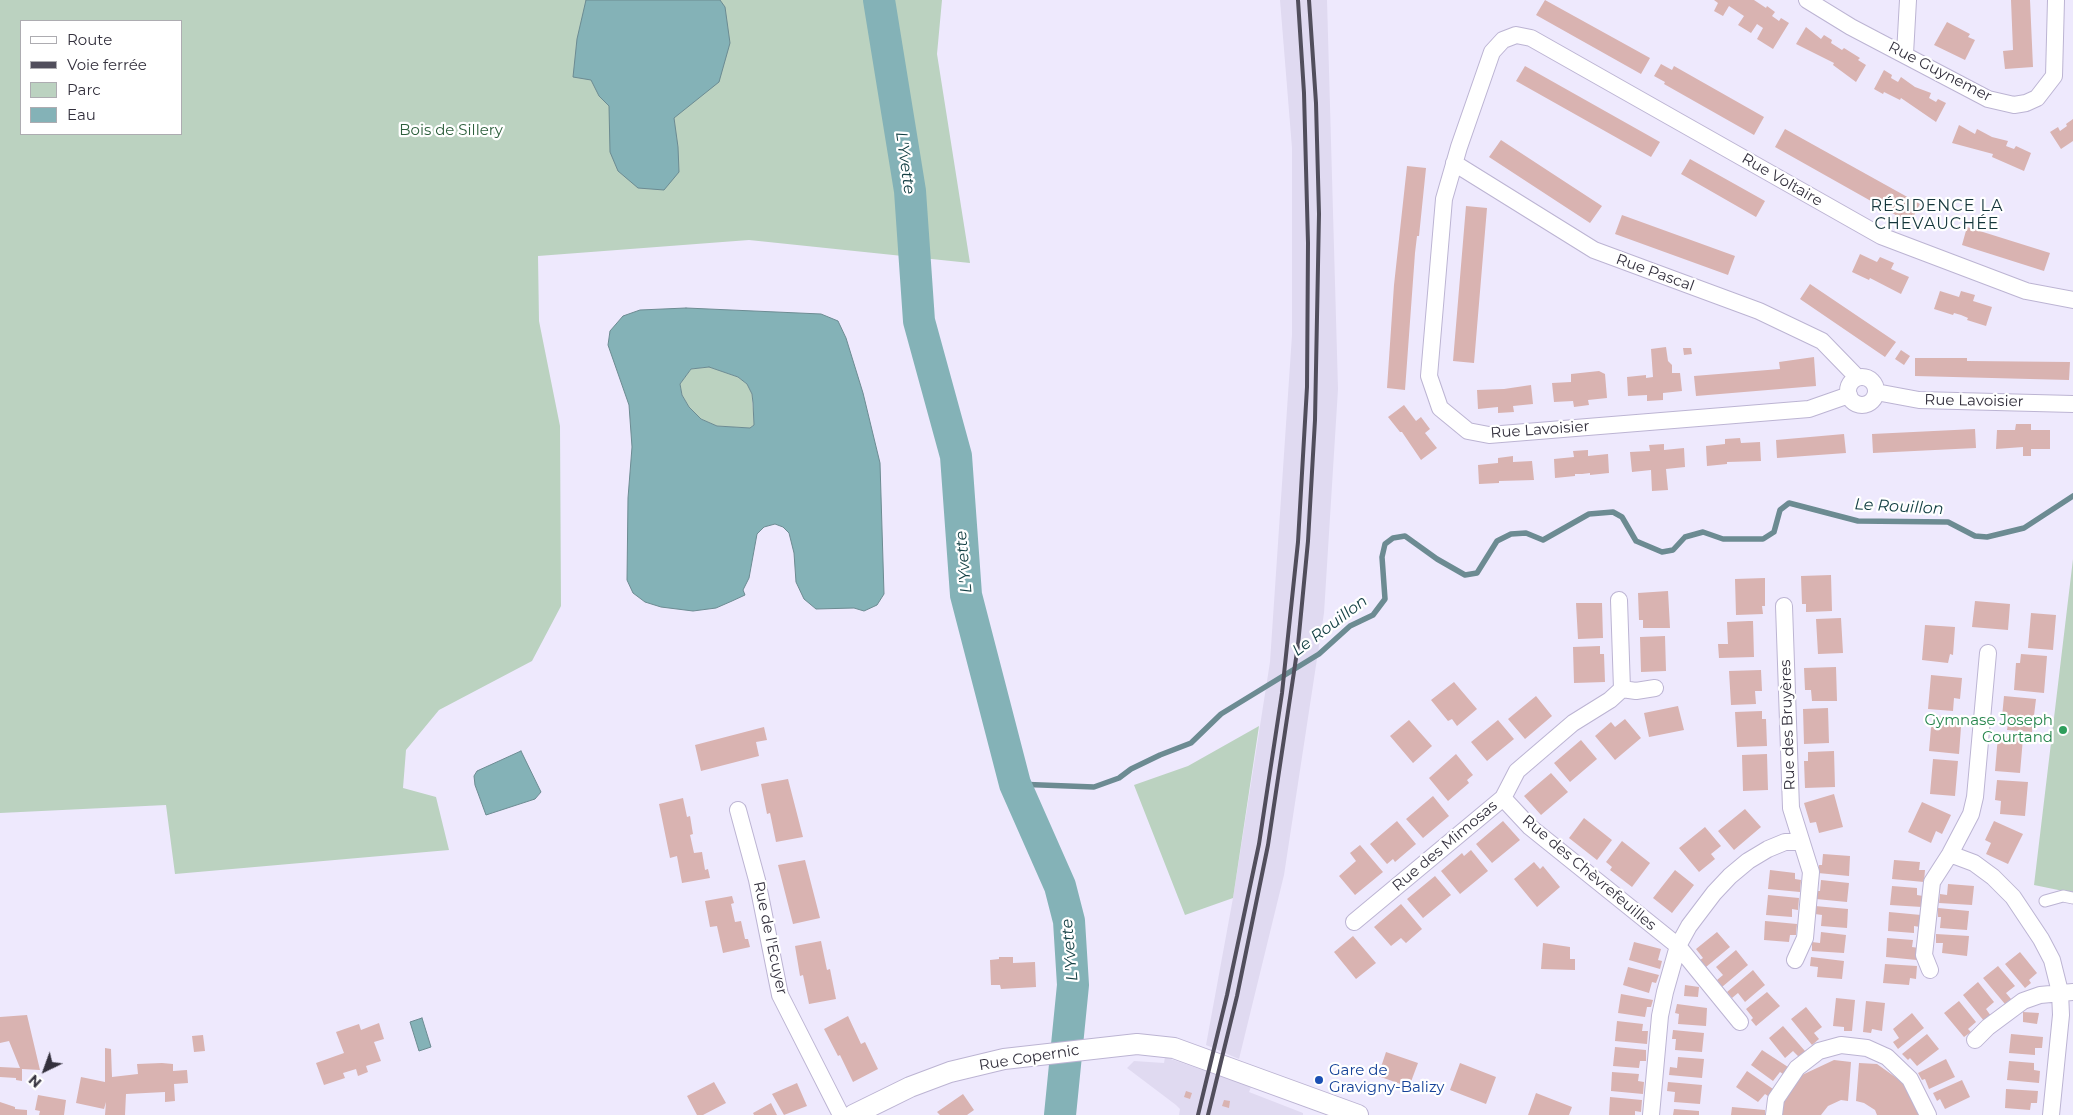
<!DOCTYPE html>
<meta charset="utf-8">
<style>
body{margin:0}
#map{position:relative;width:2073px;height:1115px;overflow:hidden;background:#eee9fd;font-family:Montserrat,sans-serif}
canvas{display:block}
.legend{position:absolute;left:20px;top:20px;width:162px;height:115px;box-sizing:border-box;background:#fff;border:1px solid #adacb1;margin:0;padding:6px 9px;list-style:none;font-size:15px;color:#33303d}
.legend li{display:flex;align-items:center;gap:10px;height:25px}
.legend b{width:25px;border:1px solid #adacb1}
.north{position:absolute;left:20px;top:1045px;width:50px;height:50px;-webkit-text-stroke:4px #fff;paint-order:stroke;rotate:222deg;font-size:14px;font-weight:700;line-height:20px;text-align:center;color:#33303d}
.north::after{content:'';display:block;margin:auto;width:18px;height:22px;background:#33303d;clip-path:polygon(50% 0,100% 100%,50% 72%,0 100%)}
</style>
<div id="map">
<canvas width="2073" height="1115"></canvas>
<ul class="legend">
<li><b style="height:6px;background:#fff"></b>Route</li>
<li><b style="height:6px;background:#514e5c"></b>Voie ferrée</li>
<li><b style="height:14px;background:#bbd2c0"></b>Parc</li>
<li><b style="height:14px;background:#84b2b7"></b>Eau</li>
</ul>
<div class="north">N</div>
</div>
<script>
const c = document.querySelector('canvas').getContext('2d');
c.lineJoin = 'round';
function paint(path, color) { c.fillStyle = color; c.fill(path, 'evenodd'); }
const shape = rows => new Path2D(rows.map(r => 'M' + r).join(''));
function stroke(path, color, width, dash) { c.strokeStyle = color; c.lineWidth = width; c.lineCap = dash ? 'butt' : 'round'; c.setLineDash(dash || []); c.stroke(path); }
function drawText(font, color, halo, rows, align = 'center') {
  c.font = font + ' Montserrat,sans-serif'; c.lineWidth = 4.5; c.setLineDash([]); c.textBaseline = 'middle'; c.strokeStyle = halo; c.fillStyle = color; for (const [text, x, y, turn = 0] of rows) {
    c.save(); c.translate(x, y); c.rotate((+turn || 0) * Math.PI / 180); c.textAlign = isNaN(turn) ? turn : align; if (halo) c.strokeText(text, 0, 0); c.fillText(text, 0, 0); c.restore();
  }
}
const built = shape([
 [1280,0,1327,0,1338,389,1324,613,1284,875,1239,1059,1206,1045,1233,898,1270,662,1292,335,1292,148],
 [1165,1057,1246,1085,1251,1087,1249,1092,1303,1113,1303,1115,1179,1115,1180,1109,1176,1105,1127,1068,1134,1061,1164,1063]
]);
const green = shape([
 [0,0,942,0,937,54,970,263,749,240,538,256,539,321,560,426,561,606,532,661,439,710,406,750,403,788,436,797,449,850,175,874,166,805,0,813],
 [21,21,181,21,181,134,21,134],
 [709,367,738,377,747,384,752,394,754,425,750,428,717,426,701,419,689,407,682,395,680,384,691,369],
 [2073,559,2073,893,2034,885],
 [1259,726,1233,898,1185,915,1134,785,1188,766]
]);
const water = shape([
 [586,0,720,0,725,7,730,43,719,82,674,118,678,147,679,172,664,190,638,188,618,171,610,152,609,106,599,96,591,80,573,77,577,39,586,0],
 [686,308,821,314,838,321,846,338,863,393,880,463,884,594,877,605,864,611,854,608,816,609,804,599,796,582,794,553,789,533,783,527,775,524,764,527,757,534,749,578,743,590,745,595,732,601,716,608,693,611,661,607,645,602,633,593,627,580,628,498,632,447,629,405,608,345,610,331,623,316,640,310,686,308],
 [709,367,738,377,747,384,752,394,753,403,754,425,750,428,717,426,701,419,689,407,682,395,680,384,691,369,709,367],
 [521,751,541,792,535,799,486,815,475,785,474,776,477,771,521,751],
 [422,1018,431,1047,419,1051,410,1022,422,1018]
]);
const stream = shape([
 [1015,784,1094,787,1119,778,1131,769,1160,755,1191,743,1221,714,1319,654,1350,626,1373,615,1385,599,1382,557,1385,544,1393,538,1405,536,1437,559,1465,575,1477,573,1497,541,1511,534,1526,533,1543,540,1589,514,1613,512,1622,517,1636,541,1662,552,1673,550,1685,537,1703,532,1723,539,1763,539,1774,532,1780,510,1789,503,1858,521,1948,522,1975,536,1987,537,2024,528,2073,496]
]);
const river = shape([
 [879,0,910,191,919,321,956,456,966,595,1015,784,1060,886,1069,921,1073,985,1060,1115]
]);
const building = shape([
 [1545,0,1650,58,1641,74,1536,15],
 [1714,0,1754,0,1766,8,1767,6,1775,12,1772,16,1779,21,1781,18,1789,23,1773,49,1757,39,1763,28,1757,24,1751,33,1738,25,1744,16,1729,6,1723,16,1714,11,1718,3],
 [2011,0,2030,0,2033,67,2005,69,2003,51,2013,50],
 [1947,22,1970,34,1968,37,1975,40,1965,60,1934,45],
 [1806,27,1821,39,1824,35,1832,40,1831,43,1842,50,1844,48,1860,58,1858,60,1866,65,1856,82,1833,65,1834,63,1796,44],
 [1661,64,1672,70,1674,66,1764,117,1754,135,1664,84,1665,82,1654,76],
 [1525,66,1660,142,1651,157,1516,81],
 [1884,70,1892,75,1891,78,1898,82,1901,77,1915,87,1931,93,1929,98,1936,102,1938,99,1946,103,1936,122,1901,98,1900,100,1884,92,1883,94,1874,89],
 [2073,119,2073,141,2061,149,2050,132,2058,127,2060,131,2067,126,2066,124],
 [1959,125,1975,134,1977,129,1992,137,2008,141,2006,146,2014,149,2016,146,2031,153,2024,171,1992,157,1993,154,1952,143],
 [1785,129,1920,204,1910,223,1775,147],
 [1501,140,1602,206,1590,223,1489,157],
 [1690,159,1765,201,1756,217,1681,174],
 [1407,166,1426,168,1419,236,1417,236,1415,253,1405,390,1387,388,1394,285],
 [1466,206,1487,208,1474,363,1453,361],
 [1622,215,1735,256,1728,275,1615,234],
 [1967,227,2050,253,2044,271,1962,245],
 [1860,254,1877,262,1880,257,1894,263,1891,269,1909,277,1901,294,1870,278,1869,280,1852,272],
 [1810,284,1896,342,1885,357,1800,299],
 [1940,291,1959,297,1961,291,1975,295,1973,301,1992,307,1986,326,1967,320,1968,318,1961,315,1954,313,1953,315,1934,309],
 [1666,347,1668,361,1672,365,1672,373,1680,373,1682,391,1663,393,1663,400,1647,401,1647,395,1628,396,1627,377,1646,375,1646,378,1653,377,1651,349],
 [1683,348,1691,348,1692,354,1684,355],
 [1901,350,1910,356,1904,365,1895,359],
 [1814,357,1816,386,1696,396,1694,376,1780,369,1779,362],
 [1915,358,1967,358,1967,361,2070,362,2069,380,1915,376],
 [1599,371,1605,374,1607,398,1588,400,1589,405,1574,407,1573,401,1554,402,1552,383,1571,382,1571,374],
 [1531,385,1533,404,1513,406,1514,412,1498,413,1498,407,1478,409,1477,390,1504,389],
 [1404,405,1416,421,1421,417,1430,429,1425,433,1437,448,1421,460,1402,432,1400,432,1388,417],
 [2016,424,2031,424,2031,430,2050,430,2050,449,2031,449,2031,456,2023,456,2023,447,1996,449,1997,430,2015,430],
 [1975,429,1976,448,1873,453,1872,434],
 [1844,434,1846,453,1777,458,1776,440],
 [1740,438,1741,443,1760,442,1761,461,1727,462,1727,464,1707,466,1706,446,1725,444,1725,439],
 [1664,444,1664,450,1684,448,1685,467,1666,469,1668,490,1652,491,1651,470,1632,472,1630,452,1650,451,1649,445],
 [1588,450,1588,456,1608,454,1609,473,1590,475,1590,473,1582,474,1575,474,1575,476,1555,478,1554,459,1574,457,1573,451],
 [1513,456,1513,462,1532,461,1534,480,1499,481,1499,483,1479,484,1478,465,1498,463,1498,458],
 [1831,575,1832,611,1806,612,1806,604,1802,604,1801,576],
 [1765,578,1765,606,1762,606,1763,614,1736,615,1735,579],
 [1668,591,1670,628,1643,628,1643,620,1639,620,1638,593],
 [1975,601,2010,604,2008,630,1972,627],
 [1576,603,1602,603,1603,638,1578,639],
 [2031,613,2056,615,2053,650,2028,648],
 [1841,618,1843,653,1818,654,1816,619],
 [1749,621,1753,621,1754,657,1719,658,1718,644,1728,644,1727,622],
 [1925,625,1955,627,1953,655,1950,654,1948,663,1922,660],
 [1665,636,1666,671,1641,672,1640,637],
 [1600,646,1600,654,1604,654,1605,682,1574,683,1573,647],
 [2021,654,2047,656,2044,693,2014,690,2016,663,2020,663],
 [1836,667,1837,701,1812,701,1811,690,1805,690,1804,668],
 [1761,670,1762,691,1755,691,1756,704,1731,705,1729,671],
 [1931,675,1962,678,1960,699,1954,698,1953,711,1928,709],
 [1454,682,1477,709,1457,726,1452,719,1448,721,1431,700],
 [1536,696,1552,716,1525,739,1508,719],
 [2004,696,2036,699,2032,732,2007,730,2009,718,2002,717],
 [1678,706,1684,730,1649,737,1644,713],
 [1828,708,1829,743,1804,744,1803,709],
 [1762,711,1762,719,1766,719,1767,746,1737,747,1735,712],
 [1932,716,1958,718,1958,726,1961,727,1959,754,1929,751],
 [1625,719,1641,738,1615,760,1595,736,1611,722,1615,727],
 [1409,720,1432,746,1413,763,1390,736],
 [1498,720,1514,739,1487,761,1471,742],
 [764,727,767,740,756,742,759,756,701,771,695,745],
 [1998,736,2023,738,2020,773,1995,771],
 [1581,740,1597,759,1570,782,1554,763],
 [1834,751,1835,787,1805,788,1804,761,1808,761,1808,752],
 [1456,754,1473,775,1467,780,1469,783,1448,801,1429,778],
 [1767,754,1768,790,1743,791,1742,755],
 [1933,759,1958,761,1955,796,1930,794],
 [1551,773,1568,792,1541,815,1524,796],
 [788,779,803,837,776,842,770,813,767,814,761,784],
 [1997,780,2028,782,2025,816,2000,814,2001,801,1995,800],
 [1834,794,1843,827,1819,833,1816,822,1810,823,1804,803],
 [1433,796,1449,816,1423,838,1406,819],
 [683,798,687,817,690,816,693,834,690,835,694,853,702,852,705,870,708,869,710,878,682,883,677,856,670,858,659,804],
 [1922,802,1951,815,1942,834,1936,831,1931,843,1908,832],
 [1745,809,1761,827,1734,850,1718,831],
 [1584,818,1612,840,1597,860,1569,838],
 [1397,821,1416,844,1395,862,1393,859,1387,864,1370,844],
 [1503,821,1520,840,1492,863,1476,844],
 [1994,821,2023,834,2008,864,1986,854,1991,843,1985,840],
 [1705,827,1721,846,1711,854,1715,859,1699,872,1679,848],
 [1622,841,1650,863,1632,887,1610,870,1612,867,1606,862],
 [1360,845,1383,872,1355,895,1339,876,1356,861,1350,853],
 [1471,850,1488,871,1460,894,1441,871,1462,853,1464,856],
 [1823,854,1850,856,1849,876,1818,873,1819,865,1822,865],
 [805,860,820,918,793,924,778,865],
 [1894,860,1920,862,1919,870,1925,870,1924,882,1892,879],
 [1534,862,1540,869,1543,866,1560,887,1537,907,1514,879],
 [1675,870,1694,885,1672,913,1653,898],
 [1770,870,1795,873,1795,879,1801,880,1800,892,1768,889],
 [1435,876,1451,895,1423,918,1407,899],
 [1821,880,1849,883,1847,902,1816,899,1816,891,1820,891],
 [1948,884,1974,886,1972,905,1939,903,1940,894,1947,895],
 [1892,886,1917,888,1917,895,1923,896,1922,907,1890,905],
 [1768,895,1799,898,1798,910,1792,909,1792,917,1766,915],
 [732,896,734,903,731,904,735,922,741,921,745,939,748,939,750,947,723,953,717,926,710,927,705,901],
 [1401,904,1422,929,1406,943,1401,938,1391,946,1374,927],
 [1815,906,1848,909,1847,928,1821,926,1822,915,1815,914],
 [1938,908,1969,911,1967,930,1940,928,1941,917,1938,917],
 [1889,912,1921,915,1920,927,1914,926,1914,933,1888,931],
 [1765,921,1797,924,1796,935,1790,935,1789,942,1764,940],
 [1717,932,1730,947,1706,967,1700,960,1703,958,1696,949],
 [1821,932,1846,935,1844,953,1812,951,1812,942,1820,943],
 [1936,934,1969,936,1967,956,1942,953,1943,943,1936,943],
 [1353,936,1376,963,1356,979,1334,952],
 [1887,938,1913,940,1912,947,1919,948,1917,960,1886,957],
 [821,941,827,970,830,969,836,999,809,1004,803,975,800,976,795,946],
 [1634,942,1661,949,1658,960,1662,961,1660,969,1629,960],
 [1543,943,1570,947,1570,959,1575,959,1575,970,1541,969],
 [1736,950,1748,965,1722,987,1717,980,1723,975,1716,967],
 [2020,952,2037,973,2029,980,2031,983,2025,988,2005,964],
 [999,957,1013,957,1013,963,1035,962,1036,987,1001,989,1000,985,991,985,990,960,999,959],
 [1811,957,1844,961,1842,979,1817,977,1818,967,1810,966],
 [1885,964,1917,966,1916,979,1910,978,1909,985,1883,983],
 [1998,966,2015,986,2006,993,2011,999,2005,1004,1983,978],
 [1628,967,1659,975,1656,983,1652,982,1649,993,1623,985],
 [1753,970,1765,985,1745,1002,1738,993,1732,998,1727,992],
 [1978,982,1994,1002,1986,1009,1991,1016,1984,1021,1963,995],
 [1685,985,1699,987,1698,997,1684,996],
 [1767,992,1780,1006,1756,1026,1751,1020,1753,1018,1746,1009],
 [1621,994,1653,1000,1651,1007,1647,1007,1645,1017,1618,1013],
 [1836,998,1855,1000,1852,1031,1844,1031,1844,1027,1833,1026],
 [1866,1001,1885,1003,1882,1031,1872,1029,1871,1033,1863,1032],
 [1959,1001,1976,1022,1968,1029,1971,1032,1964,1037,1944,1013],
 [1677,1004,1707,1008,1706,1026,1678,1024,1679,1014,1675,1013],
 [1806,1007,1822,1027,1814,1033,1819,1039,1812,1045,1791,1019],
 [2023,1012,2039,1013,2037,1024,2023,1022],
 [1912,1013,1924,1028,1898,1049,1893,1042,1899,1038,1893,1029],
 [27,1015,40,1070,22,1069,22,1081,16,1080,16,1078,0,1077,0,1067,20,1068,9,1041,0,1043,0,1017],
 [848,1016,861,1044,865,1042,878,1069,853,1082,840,1055,838,1056,824,1029],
 [1617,1021,1643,1024,1642,1031,1648,1031,1647,1044,1615,1041],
 [379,1023,384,1039,374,1042,381,1061,366,1066,368,1072,358,1076,356,1069,343,1073,345,1078,324,1085,316,1063,344,1053,336,1032,359,1024,361,1030],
 [1783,1026,1805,1051,1799,1057,1793,1051,1785,1058,1769,1038],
 [1673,1030,1704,1033,1702,1052,1675,1050,1676,1039,1672,1039],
 [1927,1034,1939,1049,1917,1066,1910,1058,1908,1060,1902,1054],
 [2011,1034,2043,1037,2042,1048,2035,1048,2035,1055,2009,1053],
 [203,1035,205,1051,194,1052,192,1036],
 [1615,1047,1646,1050,1646,1061,1640,1061,1639,1068,1613,1066],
 [105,1048,111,1049,112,1077,138,1074,137,1064,162,1063,173,1064,173,1071,187,1070,188,1083,174,1084,175,1101,165,1102,165,1092,126,1094,125,1115,105,1115,106,1102,104,1109,76,1103,81,1077,105,1082],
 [1762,1050,1788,1067,1783,1074,1780,1072,1773,1081,1751,1065],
 [1386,1052,1418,1063,1409,1087,1378,1076],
 [1678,1057,1704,1059,1702,1078,1669,1075,1670,1067,1677,1068],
 [1946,1059,1955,1077,1929,1089,1925,1079,1922,1080,1918,1073],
 [1834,1060,1851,1062,1848,1101,1841,1100,1828,1106,1821,1115,1781,1115,1782,1103,1802,1075],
 [2009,1061,2034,1063,2034,1070,2040,1071,2039,1083,2007,1080],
 [1460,1063,1496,1077,1486,1104,1450,1090],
 [1859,1063,1877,1064,1905,1084,1920,1115,1877,1115,1875,1110,1864,1103,1856,1101],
 [1747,1071,1773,1089,1768,1096,1765,1094,1758,1102,1736,1087],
 [1612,1072,1639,1074,1638,1081,1644,1082,1643,1094,1611,1091],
 [1962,1080,1970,1097,1945,1109,1940,1099,1937,1101,1933,1093],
 [714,1082,726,1103,703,1115,697,1115,687,1096],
 [1668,1082,1702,1085,1700,1104,1674,1102,1675,1092,1667,1091],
 [797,1083,807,1106,784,1115,772,1094],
 [2006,1089,2038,1091,2037,1103,2031,1103,2030,1110,2005,1108],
 [1186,1091,1192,1093,1190,1099,1184,1097],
 [1536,1093,1572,1107,1569,1115,1528,1115],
 [963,1094,974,1110,967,1115,940,1115,937,1112],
 [38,1095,66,1100,64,1115,39,1115,40,1111,35,1110],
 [1610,1097,1642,1100,1641,1112,1635,1111,1635,1115,1609,1115],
 [1224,1100,1230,1101,1229,1108,1222,1106],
 [0,1102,15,1107,15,1109,27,1110,27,1115,0,1115],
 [771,1103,777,1115,754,1115,753,1113],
 [1732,1107,1765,1110,1765,1115,1731,1115],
 [1674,1109,1699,1111,1699,1115,1673,1115]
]);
const pedestrian = shape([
 [2045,901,2063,896,2073,898]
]);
const minor = shape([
 [1807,0,1851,27,1988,99,2014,105,2026,103,2037,98,2054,76,2056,0],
 [1905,54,1908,0],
 [1454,163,1594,250,1759,311,1822,341,1857,377],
 '1848 391a14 14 0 1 1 28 0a14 14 0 1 1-28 0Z',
 [1876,392,1919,400,2073,404],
 [1849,395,1809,409,1489,435,1468,431,1440,408,1429,376,1444,199,1459,147,1492,52,1503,40,1516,35,1531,38,1881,236,2026,291,2073,300],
 [1784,606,1791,808,1811,872,1805,938,1795,960],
 [1622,689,1636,691,1655,688],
 [1503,798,1530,827,1678,946,1740,1022],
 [738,810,757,880,780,995,841,1115],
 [1950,854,1974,863,1993,877,2013,897,2041,939,2052,960,2060,992,2061,1015,2051,1115],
 [1354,922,1503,798,1517,771,1573,723,1610,700,1622,689,1619,600],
 [1930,970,1924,955,1932,882,1950,854,1971,814,1975,797,1988,653],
 [1975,1040,1988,1027,2023,1001,2040,995,2073,992],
 [1651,1115,1660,1016,1665,992,1678,946,1689,926,1714,893,1730,876,1748,861,1768,849,1785,842,1801,842],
 [1774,1115,1776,1099,1797,1068,1819,1051,1841,1045,1867,1048,1887,1057,1910,1079,1928,1115]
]);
const tertiary = shape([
 [853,1115,910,1087,950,1072,1004,1059,1137,1044,1174,1048,1358,1115]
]);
const rail = shape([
 [1198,1115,1227,995,1259,844,1282,693,1298,542,1307,387,1308,243,1304,93,1298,0],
 [1208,1115,1237,996,1268,845,1298,645,1308,541,1315,420,1319,214,1316,103,1309,0]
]);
const markers = [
 [2063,730,5,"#2e9e5b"],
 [1319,1080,5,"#1a4fb4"]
];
const streetNames = [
 ["Rue Guynemer",1940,72,27],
 ["Rue Voltaire",1782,180,30],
 ["Rue Pascal",1655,273,20],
 ["Rue Lavoisier",1974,401,1],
 ["Rue Lavoisier",1540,430,-4],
 ["Rue des Bruyères",1788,725,-92],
 ["Rue des Mimosas",1445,846,-40],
 ["Rue des Chèvrefeuilles",1589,873,40],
 ["Rue de l'Ecuyer",770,938,78],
 ["Rue Copernic",1029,1058,-9]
];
const parkNames = [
 ["Bois de Sillery",451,131]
];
const leisureNames = [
 ["Gymnase Joseph",2053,721],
 ["Courtand",2053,738]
];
const transitNames = [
 ["Gare de",1329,1071],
 ["Gravigny-Balizy",1329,1088]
];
const waterNames = [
 ["L'Yvette",905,163,82],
 ["Le Rouillon",1899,507,3],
 ["L'Yvette",964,562,-95],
 ["Le Rouillon",1330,626,-37],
 ["L'Yvette",1070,950,-95]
];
const neighbourhoodNames = [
 ["RÉSIDENCE LA",1937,206],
 ["CHEVAUCHÉE",1937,224]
];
paint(built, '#e0daf1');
paint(green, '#bbd2c0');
paint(water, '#84b2b7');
stroke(water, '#6c8b92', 1);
stroke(stream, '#6c8b92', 5.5);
stroke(river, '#84b2b7', 32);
paint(building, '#d9b3b1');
stroke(pedestrian, '#bcb4d3', 13);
stroke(minor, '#bcb4d3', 18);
stroke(tertiary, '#bcb4d3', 22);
stroke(pedestrian, '#fff', 11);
stroke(minor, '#fff', 16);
stroke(tertiary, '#fff', 20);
stroke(rail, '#514e5c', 4);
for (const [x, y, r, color] of markers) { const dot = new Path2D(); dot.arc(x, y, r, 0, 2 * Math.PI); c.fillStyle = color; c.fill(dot); stroke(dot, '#fff', 2); }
drawText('15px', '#33303d', '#fff', streetNames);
drawText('15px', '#2d5f3c', '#fff', parkNames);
drawText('15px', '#27864d', '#fff', leisureNames, 'right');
drawText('15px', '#164399', '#fff', transitNames, 'left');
drawText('italic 16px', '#144044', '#fff', waterNames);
c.letterSpacing = '1px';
drawText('16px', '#14363b', '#fff', neighbourhoodNames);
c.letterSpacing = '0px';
</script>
